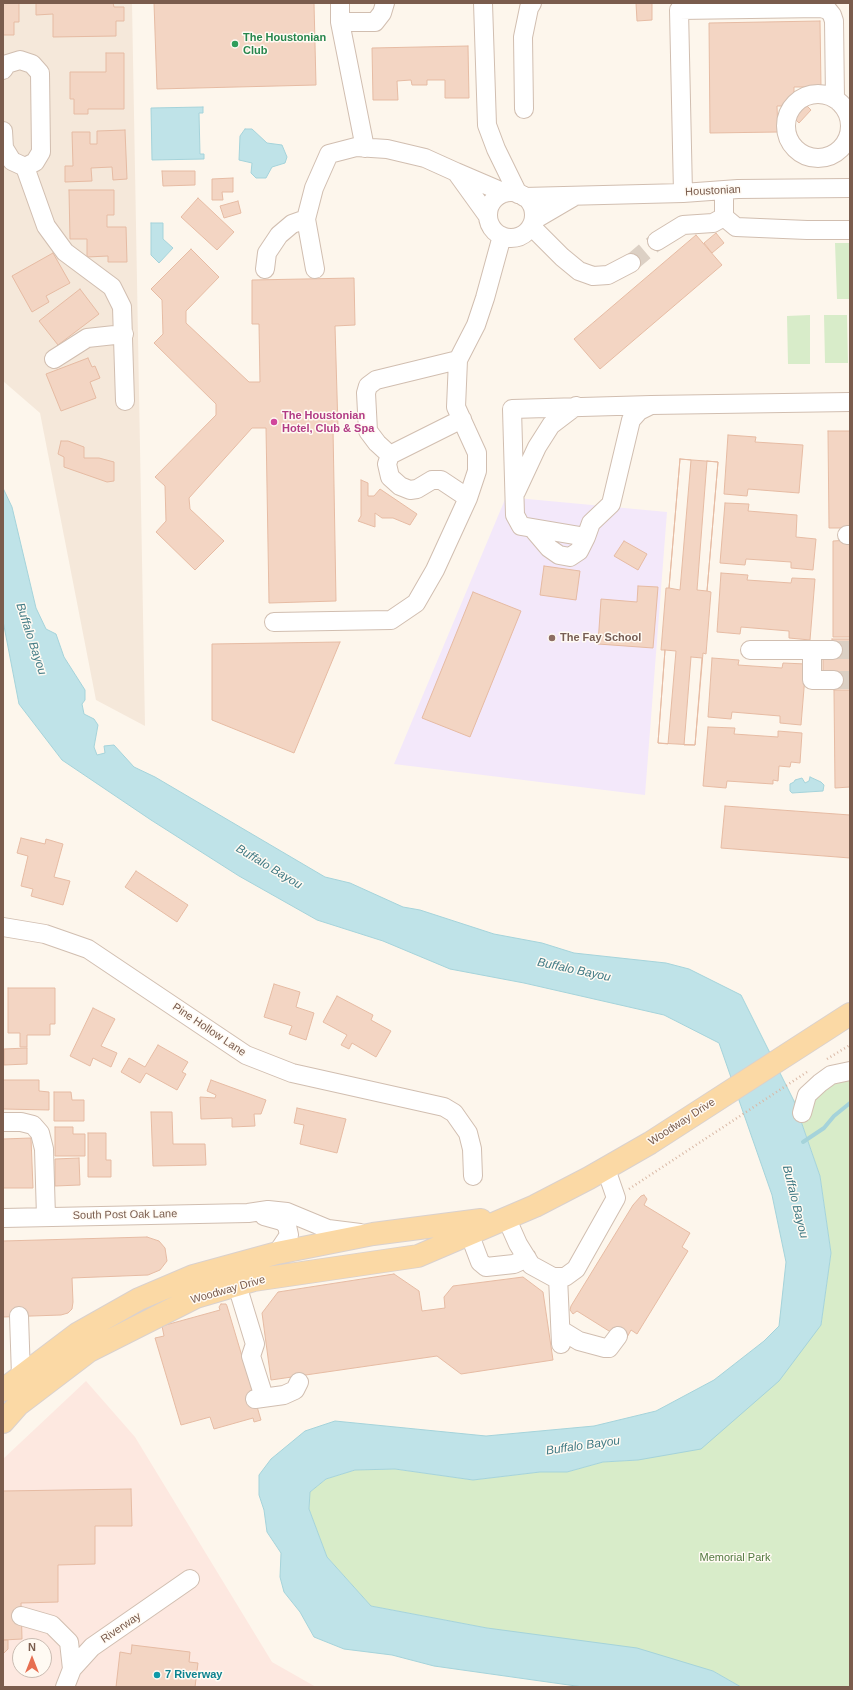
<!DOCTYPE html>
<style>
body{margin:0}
#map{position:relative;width:853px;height:1690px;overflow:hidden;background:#fdf6ec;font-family:Helvetica,sans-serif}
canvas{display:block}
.frame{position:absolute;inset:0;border:4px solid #7a5c4d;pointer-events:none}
.north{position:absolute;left:12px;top:1638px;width:40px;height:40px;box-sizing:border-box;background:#fffaf3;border:1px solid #cabbb1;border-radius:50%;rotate:0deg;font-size:11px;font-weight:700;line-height:16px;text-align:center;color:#7a5c4d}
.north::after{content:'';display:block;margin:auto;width:14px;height:18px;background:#e76f51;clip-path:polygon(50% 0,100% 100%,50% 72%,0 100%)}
</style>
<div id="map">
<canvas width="853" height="1690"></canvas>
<div class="frame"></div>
<div class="north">N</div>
</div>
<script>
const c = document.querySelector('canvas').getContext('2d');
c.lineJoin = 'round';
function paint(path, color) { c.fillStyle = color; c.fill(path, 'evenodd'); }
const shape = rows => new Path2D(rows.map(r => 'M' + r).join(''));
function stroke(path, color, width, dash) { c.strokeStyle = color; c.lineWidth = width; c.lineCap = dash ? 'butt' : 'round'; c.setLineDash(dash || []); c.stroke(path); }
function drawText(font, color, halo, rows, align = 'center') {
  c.font = font + ' Helvetica,sans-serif'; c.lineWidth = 3; c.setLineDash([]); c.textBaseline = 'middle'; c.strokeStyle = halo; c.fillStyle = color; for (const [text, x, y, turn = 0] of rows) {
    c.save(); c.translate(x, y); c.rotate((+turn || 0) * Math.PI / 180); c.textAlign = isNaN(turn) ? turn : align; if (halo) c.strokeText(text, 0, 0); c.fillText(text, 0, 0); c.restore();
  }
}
const residential = shape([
 [3,3,132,3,145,726,96,700,40,413,3,381]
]);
const commercial = shape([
 [86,1381,135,1437,272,1662,316,1687,3,1687,3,1459],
 [20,1646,44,1646,44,1670,20,1670]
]);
const education = shape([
 [506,497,667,512,645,795,394,764]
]);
const green = shape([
 [835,243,850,243,850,299,837,299],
 [810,315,810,364,788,364,787,316],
 [824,315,847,315,848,363,825,363],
 [850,1062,850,1687,741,1687,713,1671,371,1606,327,1557,309,1509,310,1492,326,1479,355,1470,395,1469,473,1480,540,1472,567,1472,603,1462,638,1460,821,1325,831,1253,820,1176,794,1101]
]);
const water = shape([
 [203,107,203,113,199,113,200,154,204,154,204,159,152,160,151,108,203,107],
 [245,129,252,129,267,143,282,145,287,157,285,163,272,167,266,178,256,178,251,173,252,163,239,160,240,136,245,129],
 [151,223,163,223,163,239,173,248,159,263,151,255,151,223],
 [3,488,12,507,36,608,46,629,56,634,64,657,85,690,85,700,82,704,84,714,94,719,98,725,94,747,97,755,105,753,104,746,114,745,134,767,155,777,325,877,350,883,403,907,420,910,494,934,542,943,574,953,666,963,689,969,741,995,794,1101,820,1176,831,1253,821,1325,779,1381,701,1449,638,1460,603,1462,567,1472,540,1472,473,1480,395,1469,355,1470,326,1479,310,1492,309,1509,327,1557,371,1606,487,1628,637,1648,713,1671,741,1687,583,1687,434,1666,392,1655,344,1649,314,1637,300,1612,284,1592,280,1577,281,1553,267,1532,264,1510,259,1495,259,1475,271,1459,305,1431,335,1421,486,1436,594,1426,656,1411,714,1380,764,1341,779,1326,786,1262,772,1195,719,1043,664,1015,524,983,450,969,383,941,317,920,239,876,151,820,62,760,19,704,3,621,3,488],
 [810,777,821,782,824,785,823,791,792,793,790,791,790,784,794,782,795,780,802,778,805,783,809,781,810,777]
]);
const stream = shape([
 [803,1142,824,1128,834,1116,850,1103]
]);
const building = shape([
 [3,3,19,3,19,22,14,22,14,35,3,35,3,3],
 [36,3,113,3,114,7,124,7,124,21,116,21,116,36,53,37,53,14,36,15,36,3],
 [154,3,314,3,316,85,157,89,154,3],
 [636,3,652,3,652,20,637,21,636,3],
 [820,21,821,87,794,87,794,93,782,106,777,106,778,132,710,133,709,23,820,21],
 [468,46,469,98,445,98,445,80,427,80,427,85,412,85,411,80,397,81,398,100,373,100,372,48,468,46],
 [106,53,124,53,124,109,88,109,88,114,74,114,74,99,70,99,70,72,106,72,106,53],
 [794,93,811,110,799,123,782,106,794,93],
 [125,130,127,179,113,180,112,167,91,168,92,181,65,182,65,166,73,166,72,132,90,132,90,144,97,144,97,131,125,130],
 [162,171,195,171,195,185,163,186,162,171],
 [233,178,233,192,222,192,223,200,212,200,212,179,233,178],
 [69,190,114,190,114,215,107,215,107,227,126,227,127,262,108,262,108,256,87,257,87,239,70,239,69,190],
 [198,198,234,232,217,250,181,217,198,198],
 [238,201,241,213,224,218,220,206,238,201],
 [716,233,724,243,712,253,704,243,716,233],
 [696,235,722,265,600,369,574,339,696,235],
 [191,249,219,277,186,311,186,323,249,382,260,382,259,324,252,324,252,280,354,278,355,325,335,326,338,428,333,428,336,601,269,603,266,428,252,428,189,498,190,509,224,541,195,570,156,532,166,521,165,486,155,477,216,415,216,404,154,343,163,334,162,300,151,289,191,249],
 [53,253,70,283,46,296,49,302,32,312,12,276,53,253],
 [80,289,99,314,58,345,39,321,80,289],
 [88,358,92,367,95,366,100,378,90,382,96,398,61,411,46,374,88,358],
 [828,431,850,431,850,528,829,528,828,431],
 [728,435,756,437,755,442,803,445,799,493,748,489,747,496,724,494,728,435],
 [61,441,68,441,84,447,84,458,99,458,114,462,114,481,107,482,64,467,64,457,58,454,61,441],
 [680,459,691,460,680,590,669,588,680,459],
 [680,459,718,462,707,591,711,592,706,654,703,653,695,745,658,743,665,650,661,650,666,588,669,588,680,459],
 [707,461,718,462,707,591,697,590,707,461],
 [361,480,368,483,368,496,374,496,380,489,417,514,410,525,393,518,382,518,375,513,375,527,358,521,361,516,361,480],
 [725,503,749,504,748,511,797,515,796,537,816,539,813,570,791,568,791,562,746,559,745,565,720,563,725,503],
 [850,540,850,637,833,637,833,541,850,540],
 [624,541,647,554,638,570,614,556,624,541],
 [544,566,580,571,576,600,540,595,544,566],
 [721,573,748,575,747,580,791,583,792,578,815,579,810,640,789,638,789,631,741,627,740,634,717,632,721,573],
 [638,586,658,587,653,648,598,644,601,599,637,602,638,586],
 [473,592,521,611,470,737,422,718,473,592],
 [832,639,850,639,850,688,834,689,823,672,823,656,833,656,832,639],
 [340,642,294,753,212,720,212,644,340,642],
 [665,650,676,651,668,744,658,743,665,650],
 [691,657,702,658,695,745,684,745,691,657],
 [712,658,739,660,738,665,782,668,783,663,806,664,801,725,780,723,780,716,732,712,731,719,708,717,712,658],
 [834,690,850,690,850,787,835,788,834,690],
 [708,727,735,728,734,734,778,737,778,731,802,733,800,763,791,762,790,767,779,766,778,781,773,780,773,784,727,781,726,788,703,786,708,727],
 [725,806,850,815,850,858,721,848,725,806],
 [21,838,45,844,46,839,63,844,54,877,70,881,63,905,31,896,33,889,21,886,28,856,17,853,21,838],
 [136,871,188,905,177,922,125,887,136,871],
 [274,984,300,992,296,1007,314,1013,306,1040,289,1034,292,1026,264,1017,274,984],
 [8,988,55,988,55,1024,50,1024,50,1035,27,1035,27,1047,20,1047,20,1033,8,1033,8,988],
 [337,996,373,1015,371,1020,391,1031,376,1057,352,1043,349,1049,341,1045,347,1035,323,1022,337,996],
 [93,1008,115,1019,101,1046,117,1053,111,1067,93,1058,90,1066,70,1056,93,1008],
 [158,1045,188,1062,182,1072,186,1074,177,1090,146,1073,140,1083,121,1072,129,1058,145,1067,158,1045],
 [27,1048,27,1064,4,1065,4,1049,27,1048],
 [3,1080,39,1080,39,1091,49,1092,49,1110,3,1109,3,1080],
 [211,1080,266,1100,261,1114,254,1114,255,1126,232,1127,232,1118,201,1119,200,1097,215,1098,216,1095,207,1091,211,1080],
 [54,1092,71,1092,72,1100,84,1100,84,1121,54,1121,54,1092],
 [297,1108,346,1119,337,1153,300,1144,304,1125,294,1123,297,1108],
 [151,1112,172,1112,173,1144,205,1144,206,1165,153,1166,151,1112],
 [55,1127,73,1127,73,1134,85,1134,85,1156,55,1156,55,1127],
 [88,1133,106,1133,106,1160,111,1160,111,1177,88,1177,88,1133],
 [31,1138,33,1188,3,1188,3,1139,31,1138],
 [79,1158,80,1185,55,1186,55,1159,79,1158],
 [644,1195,647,1199,644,1205,690,1233,682,1247,688,1251,637,1334,631,1330,625,1341,577,1311,573,1314,570,1310,571,1306,633,1205,641,1196,644,1195],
 [147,1237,159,1241,165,1248,167,1261,160,1270,148,1275,72,1278,73,1302,72,1309,68,1313,61,1315,3,1317,3,1241,147,1237],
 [394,1274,419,1291,422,1311,445,1308,444,1297,453,1286,523,1277,543,1292,553,1360,461,1374,437,1356,271,1380,262,1313,278,1292,394,1274],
 [221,1304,226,1304,227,1306,261,1420,254,1422,253,1418,214,1429,210,1417,181,1425,155,1338,164,1336,162,1326,220,1310,219,1307,221,1304],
 [131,1489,132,1526,95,1526,95,1564,58,1565,58,1602,21,1603,22,1639,3,1640,3,1491,131,1489],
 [3,1640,8,1640,8,1649,3,1654,3,1640],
 [132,1645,190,1652,189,1662,198,1663,195,1687,116,1687,120,1652,131,1654,132,1645]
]);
const minorTunnel = shape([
 [631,263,657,241],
 [833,650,850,650],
 [834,680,850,680]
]);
const path = shape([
 [827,1059,850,1045],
 [629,1189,807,1072]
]);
const minor = shape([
 [340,3,340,22,365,148],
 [483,3,487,125,496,149,518,194],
 [340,22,375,22,382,13,385,3],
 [3,70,7,64,20,60,32,64,40,73,41,152,35,162,25,167,12,161,4,148,3,131],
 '786 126a32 32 0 1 1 64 0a32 32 0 1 1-64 0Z',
 [524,109,523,37,529,8,532,3],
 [25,167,46,226,65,252,112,287,122,307,125,401],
 [456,172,505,193],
 [724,190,724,217,736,227,807,230,850,230],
 '488 215a23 23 0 1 1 46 0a23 23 0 1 1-46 0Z',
 [683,193,679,10,821,8,828,10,832,15,834,21,835,99],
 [524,197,683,193,738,189,850,188],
 [534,220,575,196],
 [531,226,562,257,579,271,593,276,608,275,631,263],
 [657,241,683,225,713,223,724,217],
 [265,269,267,253,279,235,292,224,306,219],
 [315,269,306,219,314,188,329,154,356,147,387,149,425,158,456,172,487,215],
 [54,359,87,338,124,334],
 [651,405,639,411,631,420,611,504,591,523,586,537,521,526,515,515,512,409,651,405,850,402],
 [462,419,390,455,387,464,390,477,400,486,410,490,417,489,432,480,441,480,468,498],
 [390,455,377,443,368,431,366,393,368,386,376,380,458,360],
 [516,492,537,447,551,425,576,406],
 [532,528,549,548,559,555,570,557,579,551,586,537],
 [847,535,850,535],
 [274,622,391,620,416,603,435,570,468,498,477,471,477,453,456,407,458,360,476,325,485,298,502,236],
 [750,650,833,650],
 [812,650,812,680,834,680],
 [3,927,45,934,88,949,246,1055,292,1073,444,1107,454,1113,468,1133,472,1149,473,1176],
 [802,1113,807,1095,820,1083,831,1075,850,1071],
 [3,1122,21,1122,33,1125,40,1133,44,1149,46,1217],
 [264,1216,282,1221,287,1226,289,1235,277,1253],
 [506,1217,518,1244,531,1265,553,1277,565,1277,576,1269,616,1198,606,1169],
 [3,1218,248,1213,268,1210,287,1212,328,1229,360,1233],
 [469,1233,480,1262,486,1267,514,1264,527,1258],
 [558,1277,561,1344],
 [237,1285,255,1344,251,1356,264,1397],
 [19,1316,21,1376],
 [561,1330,579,1341,605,1348,609,1348,618,1336],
 [255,1399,284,1395,295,1390,299,1382],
 [21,1616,52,1625,69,1642,72,1669],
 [65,1687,72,1669,92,1647,190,1579]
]);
const major = shape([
 [3,1390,77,1334,139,1299,193,1276,277,1253,373,1234,481,1220],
 [3,1422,18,1405,89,1351,196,1297,254,1280,418,1256,535,1206,589,1178,650,1143,850,1014]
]);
const markers = [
 [235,44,4,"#2e9e5b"],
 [274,422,4,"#d1479c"],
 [552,638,4,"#8d6e63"],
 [157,1675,4,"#0f9aa8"]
];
const leisureNames = [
 ["The Houstonian",243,38],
 ["Club",243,51]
];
const streetNames = [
 ["Houstonian",713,191,-3],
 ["Pine Hollow Lane",209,1030,34],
 ["Woodway Drive",682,1122,-33],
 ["South Post Oak Lane",125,1215,-1],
 ["Woodway Drive",228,1290,-16],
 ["Riverway",121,1628,-34]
];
const hotelNames = [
 ["The Houstonian",282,416],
 ["Hotel, Club & Spa",282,429]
];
const educationNames = [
 ["The Fay School",560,638]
];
const parkNames = [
 ["Memorial Park",735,1558]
];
const cultureNames = [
 ["7 Riverway",165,1675]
];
const waterNames = [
 ["Buffalo Bayou",31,639,72],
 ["Buffalo Bayou",269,867,31],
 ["Buffalo Bayou",574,970,12],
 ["Buffalo Bayou",795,1202,76],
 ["Buffalo Bayou",583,1446,-8]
];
paint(residential, '#f5e8da');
paint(commercial, '#fde8e0');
paint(education, '#f3e8fa');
paint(green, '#d8ecc9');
paint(water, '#bfe3e8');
stroke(water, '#a5d3da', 1);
stroke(stream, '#a5d3da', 4);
paint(building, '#f3d5c3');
stroke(building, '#e6bba3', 1);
stroke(minorTunnel, '#dcd0c4', 18, [18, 9]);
stroke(minor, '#d1beb0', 20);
stroke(major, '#dad1cd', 24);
stroke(path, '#d9b8a5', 2.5, [1, 3]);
stroke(minor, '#fff', 18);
stroke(major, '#fbd9a5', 22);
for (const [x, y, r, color] of markers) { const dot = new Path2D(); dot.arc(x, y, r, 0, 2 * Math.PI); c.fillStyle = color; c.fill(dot); stroke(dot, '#fffaf3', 1.5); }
drawText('bold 11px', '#27864d', '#fffaf3', leisureNames, 'left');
drawText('11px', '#7a5c4d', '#fffaf3', streetNames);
drawText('bold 11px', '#b23c85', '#fffaf3', hotelNames, 'left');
drawText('bold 11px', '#785e54', '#fffaf3', educationNames, 'left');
drawText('11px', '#537a41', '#fffaf3', parkNames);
drawText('bold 11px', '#0d838f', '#fffaf3', cultureNames, 'left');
drawText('italic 12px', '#437c86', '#fffaf3', waterNames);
</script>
